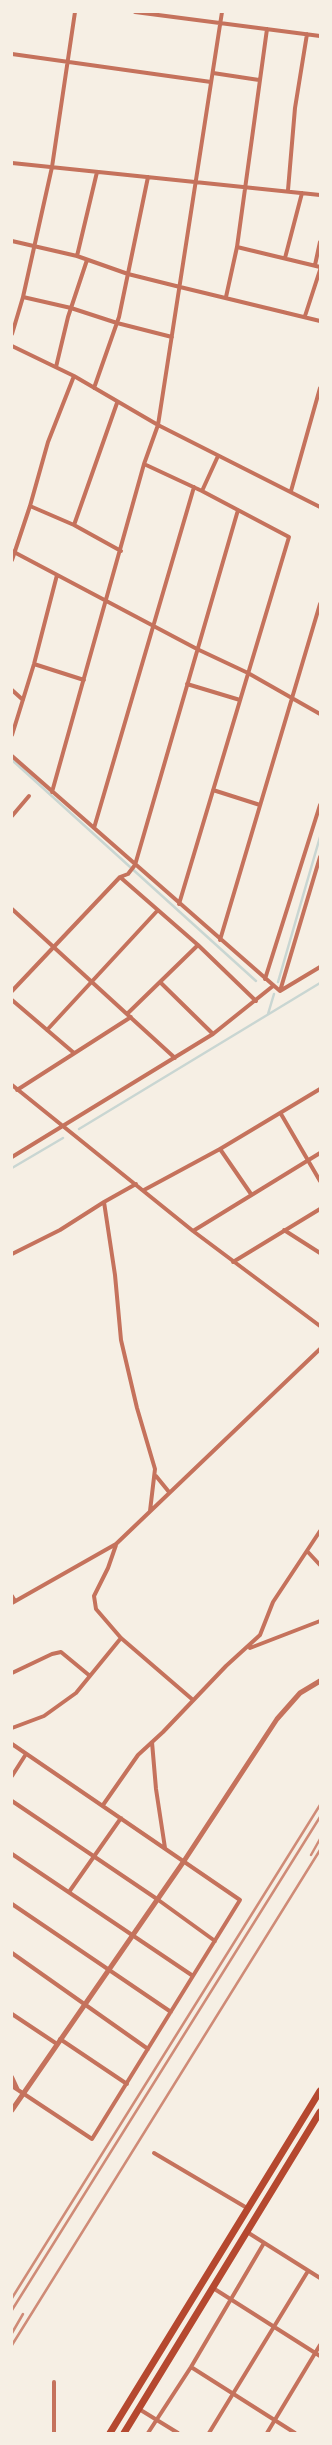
<!DOCTYPE html>
<style>
body{margin:0}
#map{position:relative;width:332px;height:2445px;overflow:hidden;background:#f6efe4;font-family:"Source Sans 3",sans-serif}
canvas{display:block}
.frame{position:absolute;inset:0;border:13px solid #f6efe4;pointer-events:none}
</style>
<div id="map">
<canvas width="332" height="2445"></canvas>
<div class="frame"></div>
</div>
<script>
const c = document.querySelector('canvas').getContext('2d');
c.lineJoin = 'round';
const shape = rows => new Path2D(rows.map(r => 'M' + r).join(''));
function stroke(path, color, width, dash) { c.strokeStyle = color; c.lineWidth = width; c.lineCap = dash ? 'butt' : 'round'; c.setLineDash(dash || []); c.stroke(path); }
const stream = shape([
 [12,760,256,981],
 [278,982,320,837],
 [268,1014,274,994],
 [79,1129,320,983],
 [12,1168,63,1138]
]);
const minor = shape([
 [135,12,320,36],
 [12,54,211,82],
 [213,73,259,80],
 [12,163,320,195],
 [288,190,295,108,307,34],
 [12,241,77,256,128,274,180,287,320,321],
 [237,247,320,267],
 [77,256,97,172],
 [285,258,302,193],
 [315,265,320,242],
 [23,297,71,308,117,323,172,337],
 [226,297,237,247,267,29],
 [305,316,320,270],
 [12,334,23,297,52,167,75,12],
 [12,346,74,376,158,425,320,507],
 [56,367,68,317,87,260],
 [94,388,119,317,148,177],
 [144,464,202,491,289,537,179,904],
 [202,491,218,456],
 [291,491,320,388],
 [30,506,74,525,121,551],
 [74,525,117,403],
 [12,551,197,649,248,673,320,714],
 [12,560,30,506,48,442,74,376],
 [34,664,84,680],
 [187,684,240,700],
 [12,690,23,700],
 [12,735,34,664,57,575],
 [12,756,280,991],
 [213,790,260,805],
 [52,792,144,464,158,425,222,12],
 [12,816,29,796],
 [94,828,194,487],
 [120,877,128,874,135,865,238,510],
 [12,909,175,1058],
 [220,940,320,604],
 [265,979,320,805],
 [160,982,213,1034],
 [12,991,120,877,198,945,256,1001],
 [280,991,320,857],
 [280,991,320,967],
 [12,1000,74,1053],
 [127,1014,198,945],
 [47,1030,158,910],
 [12,1085,193,1231,320,1326],
 [17,1090,131,1017],
 [281,1114,320,1181],
 [12,1157,213,1034,273,986],
 [144,1190,220,1149],
 [251,1194,220,1149,320,1089],
 [104,1202,115,1275,121,1340,137,1408,155,1469,150,1511],
 [284,1230,320,1253],
 [193,1231,320,1153],
 [12,1254,60,1230,104,1202,136,1184],
 [233,1262,320,1209],
 [156,1476,169,1492],
 [116,1545,108,1568,94,1596,96,1609,121,1638,193,1700],
 [307,1551,320,1565],
 [12,1596,15,1601],
 [12,1603,116,1544,320,1349],
 [250,1648,320,1621],
 [12,1673,52,1654,61,1652,90,1676],
 [12,1728,44,1716,76,1693,121,1638],
 [152,1742,156,1789,165,1848],
 [12,1744,240,1900,92,2139,12,2086],
 [12,1776,26,1754],
 [12,1801,157,1899,215,1941],
 [103,1805,138,1755,163,1732,226,1666,260,1635,273,1602,320,1531],
 [12,1854,193,1976],
 [69,1892,121,1818],
 [12,1904,171,2012],
 [12,1953,148,2049],
 [12,2014,57,2044],
 [60,2039,127,2084],
 [12,2077,18,2090],
 [154,2153,247,2208],
 [247,2232,320,2278],
 [213,2288,320,2356],
 [191,2367,295,2433],
 [54,2382,54,2433],
 [139,2409,178,2433],
 [148,2433,191,2367,264,2243],
 [209,2433,308,2271],
 [267,2433,320,2345]
]);
const tertiary = shape([
 [12,2110,184,1861,277,1719,300,1693,320,1681]
]);
const trunk = shape([
 [110,2433,320,2091],
 [124,2433,320,2112]
]);
const rail = shape([
 [311,1855,320,1839],
 [12,2298,320,1805],
 [12,2310,320,1817],
 [12,2333,23,2314],
 [12,2345,320,1850]
]);
stroke(stream, '#c9d6d2', 2.5);
stroke(minor, '#c5725c', 4);
stroke(tertiary, '#c5725c', 5);
stroke(trunk, '#b5482f', 7);
stroke(rail, '#cf8b77', 2.5);
</script>
